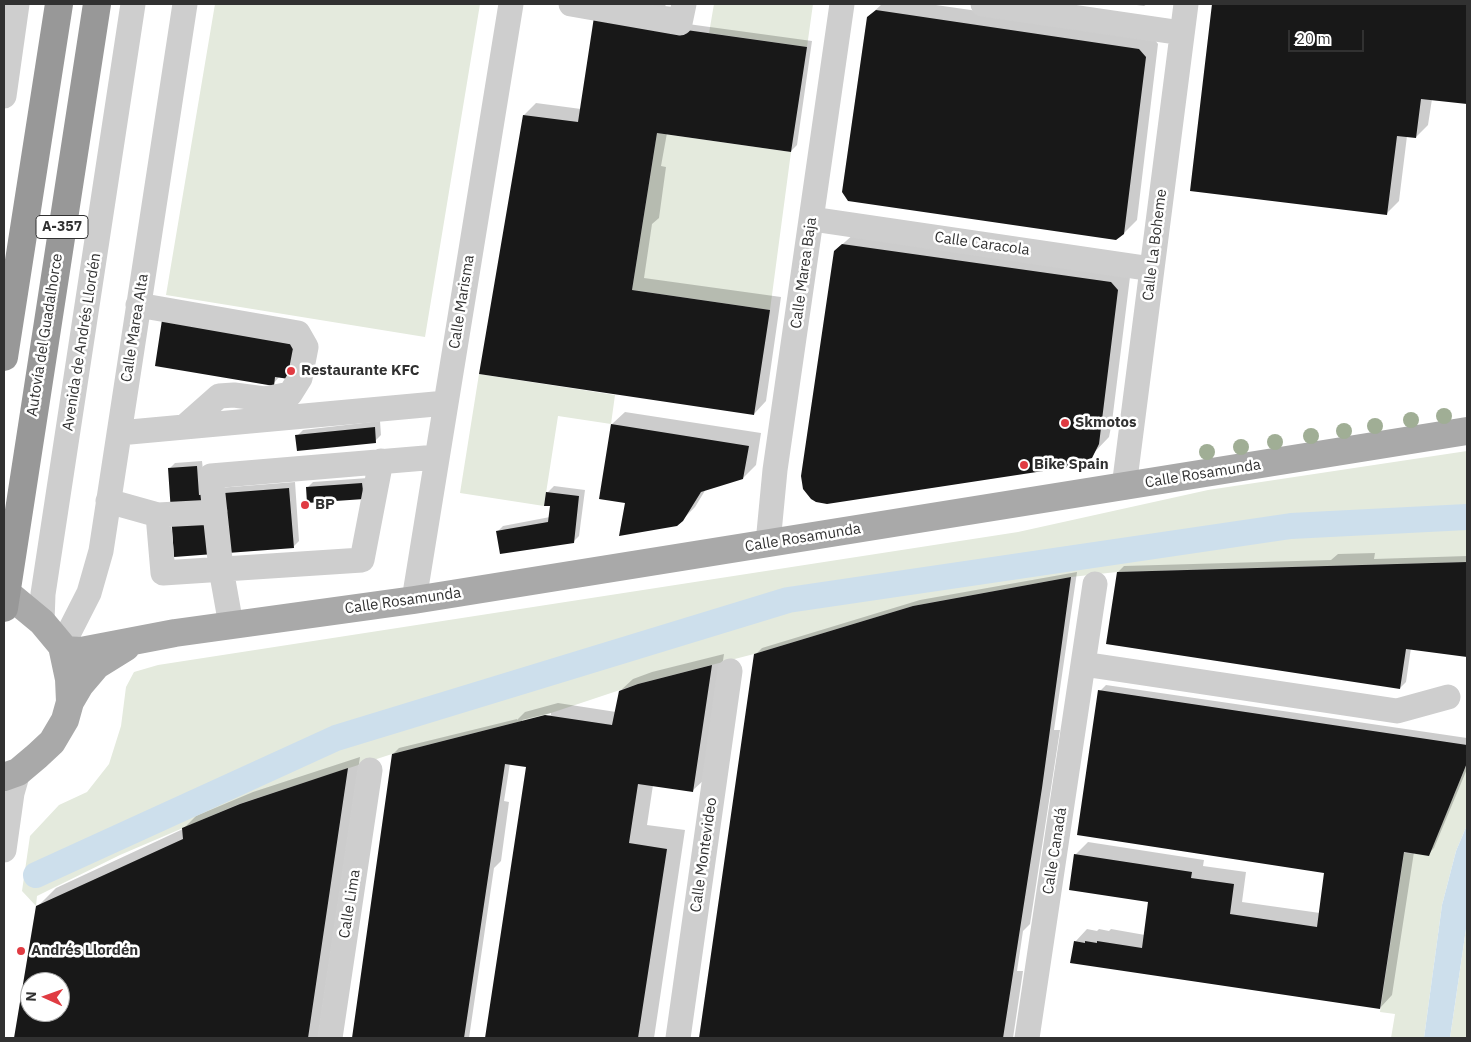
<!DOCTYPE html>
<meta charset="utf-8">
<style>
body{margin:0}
#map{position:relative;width:1471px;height:1042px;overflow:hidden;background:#fff;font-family:"IBM Plex Sans",sans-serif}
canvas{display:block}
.frame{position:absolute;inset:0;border:5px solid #313131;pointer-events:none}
.north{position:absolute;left:20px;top:972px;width:50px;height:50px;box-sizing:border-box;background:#fff;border:1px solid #adadad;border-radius:50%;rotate:272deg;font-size:14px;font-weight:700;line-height:20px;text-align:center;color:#313131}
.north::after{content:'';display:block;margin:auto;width:18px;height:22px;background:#e03b42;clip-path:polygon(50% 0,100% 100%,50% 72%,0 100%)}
.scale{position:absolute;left:1288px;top:30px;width:76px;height:22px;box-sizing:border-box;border:2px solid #313131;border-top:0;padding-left:6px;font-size:15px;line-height:18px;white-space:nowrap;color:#313131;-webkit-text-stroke:4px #fff;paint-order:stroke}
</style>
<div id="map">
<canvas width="1471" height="1042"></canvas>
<div class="frame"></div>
<div class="north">N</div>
<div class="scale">20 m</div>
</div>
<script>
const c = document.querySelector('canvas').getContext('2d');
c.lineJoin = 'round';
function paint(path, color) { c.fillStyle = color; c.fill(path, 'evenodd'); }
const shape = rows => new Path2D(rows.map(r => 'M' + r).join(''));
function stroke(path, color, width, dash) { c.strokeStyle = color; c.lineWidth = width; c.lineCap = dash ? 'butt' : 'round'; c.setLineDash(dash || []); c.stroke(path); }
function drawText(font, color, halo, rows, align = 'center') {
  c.font = font + ' "IBM Plex Sans",sans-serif'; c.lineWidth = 5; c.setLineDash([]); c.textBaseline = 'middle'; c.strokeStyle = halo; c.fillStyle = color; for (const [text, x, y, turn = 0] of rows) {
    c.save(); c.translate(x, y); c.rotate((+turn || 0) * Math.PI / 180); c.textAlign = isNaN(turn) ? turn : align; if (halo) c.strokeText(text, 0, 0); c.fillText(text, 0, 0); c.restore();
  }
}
const green = shape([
 [215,4,480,4,425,337,166,295],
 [714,4,813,4,807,47,709,33],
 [657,133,791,152,770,310,632,290],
 [479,374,615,395,611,424,558,416,544,506,460,493],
 [1467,451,1467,562,1117,572,1071,577,913,606,754,654,638,684,545,715,392,754,239,804,120,855,37,896,36,906,22,891,30,836,59,805,87,792,109,764,121,726,126,687,134,672,158,665,1018,532,1208,490],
 [1467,763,1467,825,1456,851,1442,905,1424,1038,1391,1038,1395,1014,1380,1012,1404,853,1429,855],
 [1467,922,1467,1038,1450,1038]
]);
const water = shape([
 [1467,825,1467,922,1450,1038,1424,1038,1442,905,1456,851]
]);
const shadow = shape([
 [609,4,667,4,665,6,690,9,688,24,812,41,797,145,791,151,667,133,661,166,666,167,659,218,652,224,644,278,781,297,766,401,754,414,480,373,524,115,536,103,581,109],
 [882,4,929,4,1152,36,1158,44,1137,220,1124,233,868,17],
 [1129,4,1147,4,1144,6],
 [1213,4,1467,4,1467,103,1432,99,1428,125,1416,137,1407,136,1399,201,1386,214,1205,71],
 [856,232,1130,277,1112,422,1109,437,1086,461,1079,464,835,251],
 [157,365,280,376,273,384],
 [625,412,761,433,756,465,743,478,706,489,695,507,682,520,626,502,612,424],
 [380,421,381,435,375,441,297,436,303,430],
 [202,461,205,489,295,482,299,541,293,547,175,556,169,469,175,463],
 [368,478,369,491,307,488,313,482],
 [554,486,585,490,579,536,573,542,497,532,503,526,550,517,551,505,546,505,548,492],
 [1375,553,1374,559,1467,556,1467,656,1411,648,1406,682,1400,688,1118,572,1124,566,1331,560,1338,554],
 [1077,572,1054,730,1060,730,1030,924,1023,931,1017,971,1023,971,1013,1038,700,1038,755,655,762,648,920,600],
 [724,654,705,779,692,791,653,785,647,825,685,830,654,1038,486,1038,527,766,510,763,504,801,509,802,501,861,494,868,469,1038,353,1038,393,754,399,748,517,719,517,720,525,712,558,703,616,712,620,691,633,679,652,672],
 [551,713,551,715,522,723,522,720],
 [1106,685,1467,738,1467,769,1434,848,1428,854,1414,852,1392,995,1380,1008,1075,942,1087,929,1097,931,1099,929,1109,931,1111,929,1145,935,1149,901,1075,855,1088,842,1204,860,1203,866,1246,872,1242,902,1320,913,1326,872,1100,691],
 [360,757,318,1038,16,1038,37,907,56,888,183,829,196,816,253,792],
 [30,982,60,982,60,1012,30,1012]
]);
const canal = shape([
 [36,875,336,738,788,600,1291,526,1467,517]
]);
const building = shape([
 [1212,4,1467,4,1467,104,1421,99,1416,138,1397,136,1387,215,1190,191],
 [876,10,1139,49,1146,57,1124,234,1116,240,848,201,842,192,867,17],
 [594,17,807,47,791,152,657,133,632,290,770,310,754,415,479,374,523,115,578,122],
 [842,244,1111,282,1118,290,1099,444,1092,458,1079,465,1063,468,827,504,816,502,811,499,803,489,801,476,834,251],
 [162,320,296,341,289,379,275,377,274,386,155,366],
 [611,424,749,446,743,479,701,492,683,521,677,526,619,536,625,503,599,499],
 [375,427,376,443,297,451,295,435],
 [197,466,199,495,289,488,294,548,174,557,168,468],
 [362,483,364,499,307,503,306,487],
 [546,492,579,496,574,543,500,554,496,531,548,522,550,506,544,506],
 [1467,562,1467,657,1406,649,1400,689,1106,644,1117,572],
 [1071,577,1042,788,1003,1038,699,1038,754,654,913,606],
 [712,665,693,792,638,784,629,843,667,849,638,1038,485,1038,526,767,505,764,464,1038,352,1038,392,754,545,715,612,725,619,691,638,684],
 [1098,690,1467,745,1467,763,1429,856,1404,852,1380,1009,1070,963,1074,941,1085,943,1085,941,1097,943,1097,941,1142,948,1148,902,1069,890,1074,854,1192,872,1191,878,1234,884,1230,914,1317,927,1324,873,1077,835],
 [348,768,308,1038,14,1038,36,906,183,839,182,828,240,804],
 [30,982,60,982,60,1012,30,1012]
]);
const minor = shape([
 [571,4,680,23,684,4],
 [983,4,1182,33],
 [4,96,17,4],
 [812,219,1152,269],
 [138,305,298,333,306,347,300,378,290,394,265,399,234,395,219,396,184,427],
 [119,433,446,403],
 [1124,487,1186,4],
 [108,501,158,515,163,573,362,560,381,461],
 [158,515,215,512],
 [768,543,775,470,842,4],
 [414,600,511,4],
 [42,622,43,594,133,4],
 [231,625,221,569,211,476,437,457],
 [62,646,89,593,101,551,185,4],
 [1083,664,1397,711,1448,697],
 [4,850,12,793,18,772],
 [330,1038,370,770],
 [678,1038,730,671],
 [1027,1038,1095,584]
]);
const major = shape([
 [4,594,13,598,42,622,62,646,69,679,70,702,65,720,52,742,37,756,18,772,4,777],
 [63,650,81,651,175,633,414,600,1467,431],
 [70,702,80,685,97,665,126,647]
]);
const highway = shape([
 [4,357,59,4],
 [4,608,97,4]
]);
const trees = [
 [1444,416],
 [1411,420],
 [1375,426],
 [1344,431],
 [1311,436],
 [1275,442],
 [1241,447],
 [1207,452]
];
const markers = [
 [291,371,5,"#e03b42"],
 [1065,423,5,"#e03b42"],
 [1024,465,5,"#e03b42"],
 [305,505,5,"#e03b42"],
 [21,951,5,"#e03b42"]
];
const shields = [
 [62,227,52]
];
const shieldNames = [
 ["A-357",62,227]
];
const streetNames = [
 ["Calle Caracola",982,244,8],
 ["Calle La Boheme",1155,245,-83],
 ["Calle Marea Baja",804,273,-82],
 ["Calle Marisma",462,302,-81],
 ["Calle Marea Alta",135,328,-81],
 ["Autovía del Guadalhorce",45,335,-81],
 ["Avenida de Andrés Llordén",82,342,-81],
 ["Calle Rosamunda",1203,474,-9],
 ["Calle Rosamunda",803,538,-9],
 ["Calle Rosamunda",403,601,-8],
 ["Calle Canadá",1055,851,-81],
 ["Calle Montevideo",704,855,-82],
 ["Calle Lima",350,904,-81]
];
const poiNames = [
 ["Restaurante KFC",301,371],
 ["Skmotos",1075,423],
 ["Bike Spain",1034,465],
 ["BP",315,505],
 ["Andrés Llordén",31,951]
];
paint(green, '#e4eadd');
paint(water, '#cddfec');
paint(shadow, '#0003');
stroke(canal, '#cddfec', 26);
paint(building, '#181818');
stroke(minor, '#cecece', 25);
stroke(major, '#a9a9a9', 28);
stroke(highway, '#989898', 28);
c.fillStyle = '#a0ae95';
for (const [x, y] of trees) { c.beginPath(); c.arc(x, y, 8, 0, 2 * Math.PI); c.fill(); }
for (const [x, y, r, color] of markers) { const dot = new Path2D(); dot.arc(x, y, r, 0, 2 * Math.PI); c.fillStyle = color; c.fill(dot); stroke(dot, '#fff', 2); }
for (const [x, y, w] of shields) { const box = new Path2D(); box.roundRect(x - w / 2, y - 11.5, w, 23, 4); c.fillStyle = '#fff'; c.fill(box); stroke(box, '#313131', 1); }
drawText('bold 14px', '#313131', null, shieldNames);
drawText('15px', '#313131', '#fff', streetNames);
drawText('bold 15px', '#313131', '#fff', poiNames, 'left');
</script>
